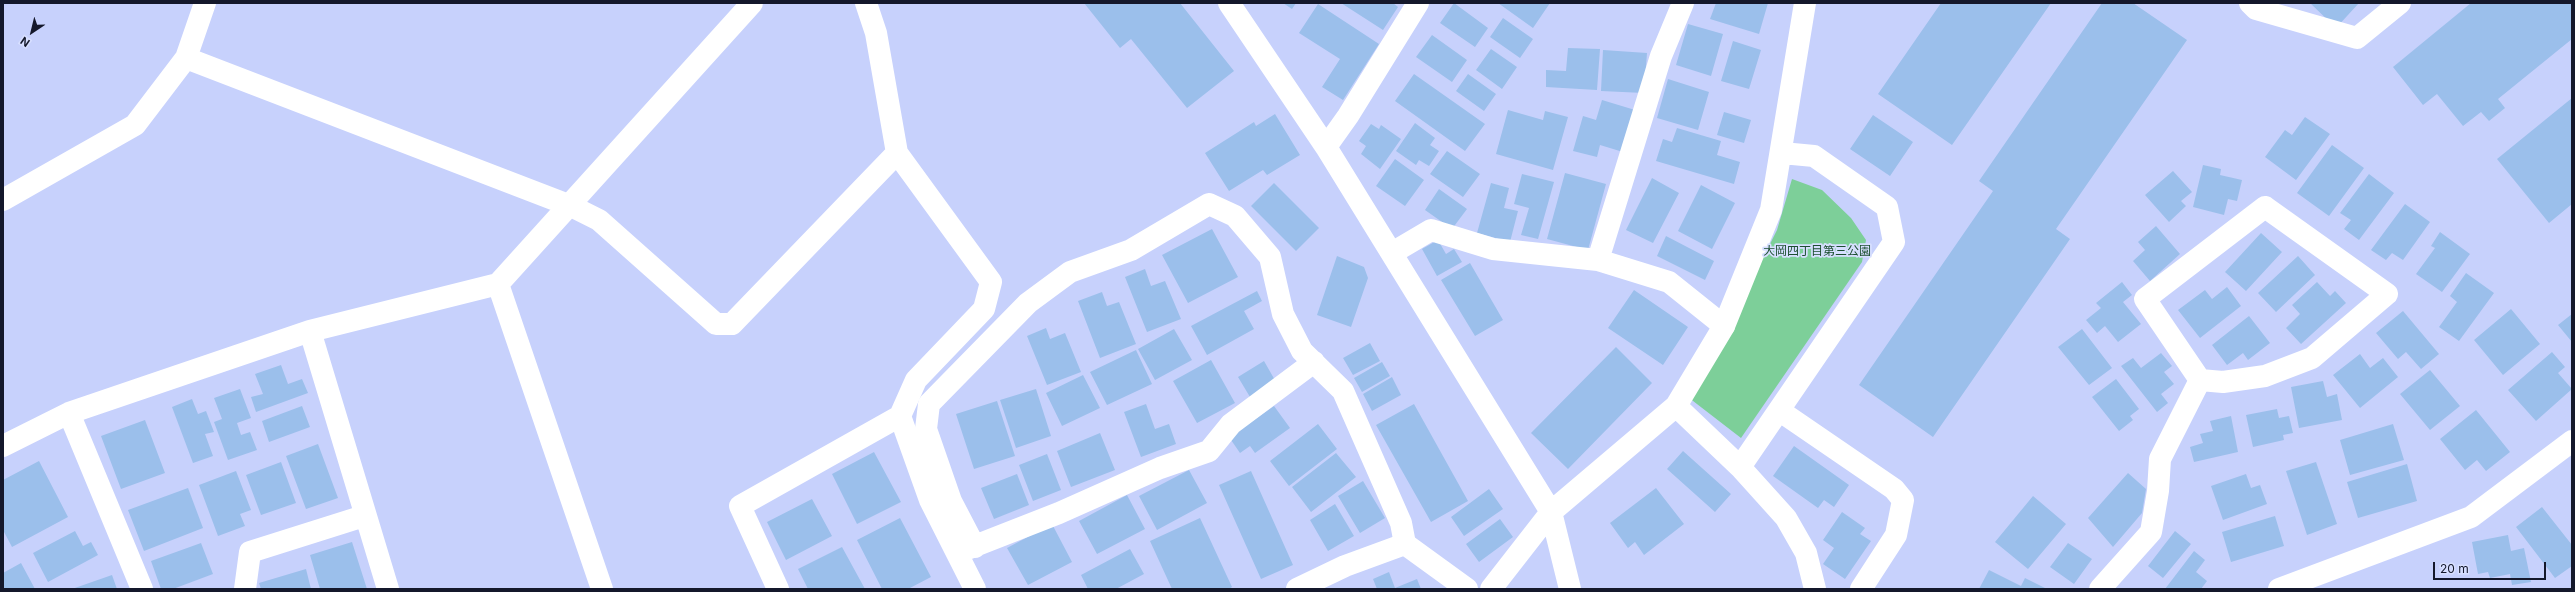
<!DOCTYPE html>
<meta charset="utf-8">
<style>
body{margin:0}
#map{position:relative;width:2575px;height:592px;overflow:hidden;background:#c7d1fc;font-family:Inter,sans-serif}
canvas{display:block}
.frame{position:absolute;inset:0;border:4px solid #14182b;pointer-events:none}
.north{position:absolute;left:12px;top:12px;width:40px;height:40px;-webkit-text-stroke:3px #d7dfff;paint-order:stroke;rotate:215deg;font-size:11px;font-weight:700;line-height:16px;text-align:center;color:#14182b}
.north::after{content:'';display:block;margin:auto;width:14px;height:18px;background:#14182b;clip-path:polygon(50% 0,100% 100%,50% 72%,0 100%)}
.scale{position:absolute;left:2433px;top:562px;width:113px;height:18px;box-sizing:border-box;border:2px solid #14182b;border-top:0;padding-left:5px;font-size:12px;line-height:14px;white-space:nowrap;color:#14182b;-webkit-text-stroke:3px #d7dfff;paint-order:stroke}
</style>
<div id="map">
<canvas width="2575" height="592"></canvas>
<div class="frame"></div>
<div class="north">N</div>
<div class="scale">20 m</div>
</div>
<script>
const c = document.querySelector('canvas').getContext('2d');
c.lineJoin = 'round';
function paint(path, color) { c.fillStyle = color; c.fill(path, 'evenodd'); }
const shape = rows => new Path2D(rows.map(r => 'M' + r).join(''));
function stroke(path, color, width, dash) { c.strokeStyle = color; c.lineWidth = width; c.lineCap = dash ? 'butt' : 'round'; c.setLineDash(dash || []); c.stroke(path); }
function drawText(font, color, halo, rows, align = 'center') {
  c.font = font + ' Inter,"Noto Sans JP",sans-serif'; c.lineWidth = 3.5; c.setLineDash([]); c.textBaseline = 'middle'; c.strokeStyle = halo; c.fillStyle = color; for (const [text, x, y, turn = 0] of rows) {
    c.save(); c.translate(x, y); c.rotate((+turn || 0) * Math.PI / 180); c.textAlign = isNaN(turn) ? turn : align; if (halo) c.strokeText(text, 0, 0); c.fillText(text, 0, 0); c.restore();
  }
}
const green = shape([
 [1792,179,1822,190,1851,218,1866,240,1862,262,1741,438,1684,394,1730,324,1777,230]
]);
const building = shape([
 [1084,3,1180,3,1234,71,1187,108,1131,39,1120,48],
 [1283,3,1296,3,1292,9],
 [1341,3,1393,3,1398,7,1383,30],
 [1454,3,1488,28,1475,47,1440,23],
 [1498,3,1550,3,1533,28],
 [1716,3,1768,3,1759,34,1710,19],
 [1941,3,2051,3,1952,145,1878,94],
 [2102,3,2133,3,2187,40,2056,229,2070,239,1933,437,1859,385,1993,191,1979,181],
 [2310,3,2359,3,2336,28],
 [2471,3,2572,3,2572,39,2498,99,2505,108,2489,121,2481,112,2463,126,2437,94,2423,105,2393,67],
 [1318,4,1379,44,1343,100,1322,87,1340,59,1299,33],
 [1503,18,1533,39,1520,58,1490,37],
 [1688,24,1723,34,1711,76,1676,65],
 [1432,35,1467,60,1452,82,1416,57],
 [1733,41,1761,50,1749,89,1721,81],
 [1568,48,1600,49,1597,90,1546,87,1546,70,1566,71],
 [1491,49,1517,67,1502,89,1476,70],
 [1603,50,1647,53,1644,93,1601,91],
 [1414,74,1485,124,1465,151,1395,101],
 [1468,74,1496,94,1484,111,1456,91],
 [1668,79,1709,92,1698,130,1657,118],
 [2572,98,2572,204,2549,223,2497,159],
 [1602,100,1635,110,1623,152,1600,145,1597,157,1573,151,1583,116,1596,120],
 [1508,110,1543,120,1545,111,1568,117,1553,170,1496,154],
 [1724,112,1751,120,1744,143,1717,135],
 [1275,114,1300,155,1267,175,1263,170,1229,191,1205,153,1254,122,1256,126],
 [1873,115,1913,142,1890,176,1850,149],
 [2305,117,2330,134,2296,180,2265,157,2285,130,2292,135],
 [1415,123,1435,138,1430,145,1439,151,1429,166,1419,160,1416,165,1396,151],
 [1371,124,1379,129,1381,125,1401,139,1380,169,1361,154,1366,146,1359,141],
 [1677,128,1721,141,1717,155,1740,162,1734,184,1656,161,1663,139,1672,142],
 [2332,145,2364,168,2329,216,2297,193],
 [1447,151,1480,174,1463,197,1430,174],
 [1395,159,1424,180,1405,206,1376,186],
 [2203,165,2221,169,2220,175,2242,180,2237,201,2228,199,2224,215,2193,207],
 [2173,171,2192,192,2181,201,2186,206,2169,222,2145,195],
 [1565,173,1606,184,1588,250,1547,239],
 [1522,174,1554,182,1538,239,1521,235,1529,208,1514,204],
 [2369,174,2394,193,2359,240,2344,229,2351,220,2340,213],
 [1652,178,1679,193,1653,243,1626,230],
 [1274,183,1319,228,1296,251,1251,206],
 [1491,183,1509,188,1504,208,1518,211,1510,242,1477,233],
 [1701,185,1735,203,1712,249,1678,231],
 [1439,189,1467,209,1452,229,1425,210],
 [2405,204,2430,222,2403,260,2392,253,2386,260,2371,250],
 [2156,226,2180,254,2150,281,2133,261,2145,250,2138,242],
 [1212,229,1238,277,1188,303,1162,255],
 [2440,232,2470,254,2442,292,2416,274,2435,248,2431,246],
 [2261,233,2282,252,2246,291,2225,272],
 [1666,236,1714,261,1705,280,1657,256],
 [1438,240,1446,254,1454,249,1462,262,1437,276,1422,249],
 [1337,256,1364,267,1368,278,1351,327,1317,315],
 [2298,256,2315,275,2276,312,2258,293],
 [1470,263,1503,320,1475,336,1441,280],
 [1145,269,1151,286,1165,281,1181,319,1147,332,1125,277],
 [2466,273,2494,293,2459,341,2439,327,2457,302,2450,296],
 [2122,282,2132,295,2123,302,2141,324,2118,342,2105,326,2097,333,2086,320,2101,308,2096,303],
 [2317,282,2330,296,2335,291,2346,303,2301,344,2286,328,2300,314,2292,305],
 [2227,287,2241,306,2200,338,2178,310,2205,290,2212,299],
 [1634,290,1688,327,1663,365,1608,328],
 [1257,291,1262,301,1244,311,1254,329,1207,355,1191,326],
 [1102,292,1107,306,1119,302,1136,344,1100,358,1078,301],
 [2511,309,2540,344,2503,375,2474,340],
 [2403,311,2439,354,2421,369,2406,352,2398,359,2376,333],
 [2572,314,2572,342,2558,325],
 [2249,316,2270,343,2248,360,2243,353,2227,365,2212,345],
 [1046,328,1050,339,1065,333,1081,372,1047,385,1027,336],
 [1174,329,1192,360,1155,380,1138,349],
 [2082,329,2112,368,2089,385,2058,347],
 [1370,343,1380,361,1353,375,1343,358],
 [1616,347,1652,383,1568,469,1531,433],
 [1136,350,1152,384,1107,405,1090,372],
 [2552,352,2565,367,2558,373,2572,389,2536,421,2508,390],
 [2161,353,2172,366,2164,372,2174,384,2161,394,2168,403,2157,412,2121,366,2133,358,2141,368],
 [2360,354,2370,368,2383,358,2398,377,2360,408,2333,375],
 [1211,360,1235,403,1197,423,1173,381],
 [1264,361,1276,382,1250,397,1238,377],
 [1382,362,1390,376,1362,392,1354,378],
 [281,365,288,384,302,379,308,393,256,412,251,397,263,394,255,374],
 [2430,370,2460,406,2430,430,2400,394],
 [1083,375,1100,408,1062,426,1046,393],
 [1392,377,1401,395,1372,411,1363,394],
 [2116,379,2139,409,2130,416,2133,420,2119,431,2092,397],
 [2323,381,2327,397,2337,394,2342,420,2299,428,2291,387],
 [240,389,251,418,237,423,241,435,250,432,257,450,228,460,214,422,222,419,214,398],
 [1036,389,1051,436,1016,448,1000,400],
 [192,399,198,414,206,411,214,432,205,434,213,456,193,463,172,407],
 [997,401,1015,456,974,469,956,414],
 [1146,404,1155,429,1169,424,1176,444,1141,457,1124,412],
 [1414,404,1468,501,1431,522,1376,425],
 [302,406,310,427,269,442,262,421],
 [1274,406,1290,428,1255,453,1250,446,1240,453,1229,437],
 [2277,409,2279,418,2289,416,2293,433,2283,435,2284,440,2253,447,2246,415],
 [2476,410,2510,452,2486,471,2477,460,2465,470,2440,439],
 [2231,416,2238,452,2194,462,2190,447,2203,443,2200,434,2213,431,2210,421],
 [145,420,165,473,121,489,101,436],
 [1318,424,1337,449,1289,486,1270,461],
 [2393,424,2404,460,2350,475,2340,440],
 [1100,433,1115,470,1071,487,1057,451],
 [318,444,338,498,306,509,286,456],
 [1794,446,1849,485,1834,507,1824,500,1818,508,1773,476],
 [1683,451,1731,494,1715,512,1667,469],
 [874,452,901,502,857,524,832,474],
 [1336,453,1356,477,1311,512,1292,487],
 [1047,454,1061,490,1033,501,1019,465],
 [39,461,68,517,12,547,3,530,3,480],
 [281,462,296,503,261,515,246,475],
 [2316,462,2337,524,2307,535,2286,471],
 [2407,464,2417,501,2358,518,2347,482],
 [1189,470,1207,503,1157,530,1139,496],
 [236,471,251,510,240,514,245,526,218,536,199,485],
 [1251,471,1293,565,1261,579,1219,485],
 [2128,473,2146,489,2142,513,2113,547,2088,518],
 [1017,474,1029,505,994,519,981,488],
 [2246,474,2251,488,2260,485,2267,504,2223,520,2211,486],
 [1363,481,1385,518,1360,533,1338,496],
 [188,488,203,528,144,551,128,510],
 [1656,488,1684,524,1644,555,1635,542,1628,548,1610,523],
 [1489,489,1503,509,1464,536,1451,517],
 [1127,495,1145,529,1097,554,1079,521],
 [2033,496,2066,524,2028,569,1995,542],
 [812,499,832,536,786,560,767,522],
 [1335,504,1354,536,1328,551,1310,520],
 [2542,507,2572,545,2572,566,2555,578,2516,527],
 [1842,512,1865,528,1860,534,1871,541,1845,579,1823,564,1834,548,1823,540],
 [2275,516,2284,546,2231,562,2222,532],
 [900,518,931,577,908,589,882,589,857,540],
 [1200,518,1232,587,1229,589,1172,589,1150,541],
 [1500,519,1513,537,1479,562,1466,544],
 [1052,524,1072,562,1028,585,1007,548],
 [75,531,83,546,91,542,98,555,48,582,33,553],
 [2175,531,2191,544,2163,578,2148,566],
 [2508,535,2511,551,2524,548,2531,582,2512,585,2510,574,2490,578,2488,572,2478,574,2472,542],
 [352,542,367,589,320,589,310,555],
 [201,543,213,574,173,589,161,589,151,561],
 [2068,543,2092,559,2074,584,2050,567],
 [842,547,865,589,808,589,798,569],
 [1130,549,1144,574,1116,589,1088,589,1081,575],
 [2194,551,2205,560,2196,572,2207,581,2201,589,2165,589],
 [21,563,35,589,3,589,3,573],
 [306,569,311,589,261,589,259,583],
 [1989,570,2021,586,2025,578,2047,589,1979,589],
 [1389,572,1395,588,1417,579,1421,589,1377,589,1373,579],
 [112,575,117,589,72,589]
]);
const lane = shape([
 [2250,3,2256,9,2357,38,2400,3],
 [1392,253,1431,230,1493,249,1598,260,1669,282,1724,326],
 [1598,260,1661,56,1683,3],
 [975,547,951,501,926,429,929,404,1028,303,1070,272,1131,250,1209,204,1235,216,1270,257,1283,314,1302,351,1343,391,1401,523,1405,544],
 [962,551,1059,513,1160,468,1209,451,1231,424,1314,362]
]);
const street = shape([
 [1229,3,1326,147,1551,512,1570,589],
 [186,58,571,206,599,220,716,324,732,324,897,153,876,33,866,3],
 [1326,147,1348,116,1418,3],
 [3,200,135,125,186,58,205,3],
 [2265,207,2387,294,2312,358,2265,376,2223,382,2200,380,2145,299,2265,207],
 [498,284,602,589],
 [310,331,388,589],
 [1676,406,1740,467,1894,242,1887,207,1814,156,1782,153],
 [1780,411,1894,489,1903,500,1896,535,1861,589],
 [69,413,142,589],
 [900,416,930,500,975,589],
 [3,446,69,413,310,331,498,284,752,3],
 [1740,467,1786,518,1806,553,1815,589],
 [245,589,250,552,364,516],
 [778,589,740,506,900,416,916,380,984,309,991,282,897,153],
 [1297,589,1345,566,1405,544,1467,589],
 [1491,589,1551,512,1676,406,1724,326,1771,210,1805,3],
 [2100,589,2151,532,2158,491,2160,459,2200,380],
 [2279,589,2471,517,2572,441]
]);
const parkNames = [
 ["大岡四丁目第三公園",1817,251]
];
paint(green, '#7dcf99');
paint(building, '#9bbfeb');
stroke(lane, '#fff', 22);
stroke(street, '#fff', 22);
drawText('12px', '#1c4f30', '#d7dfff', parkNames);
</script>
